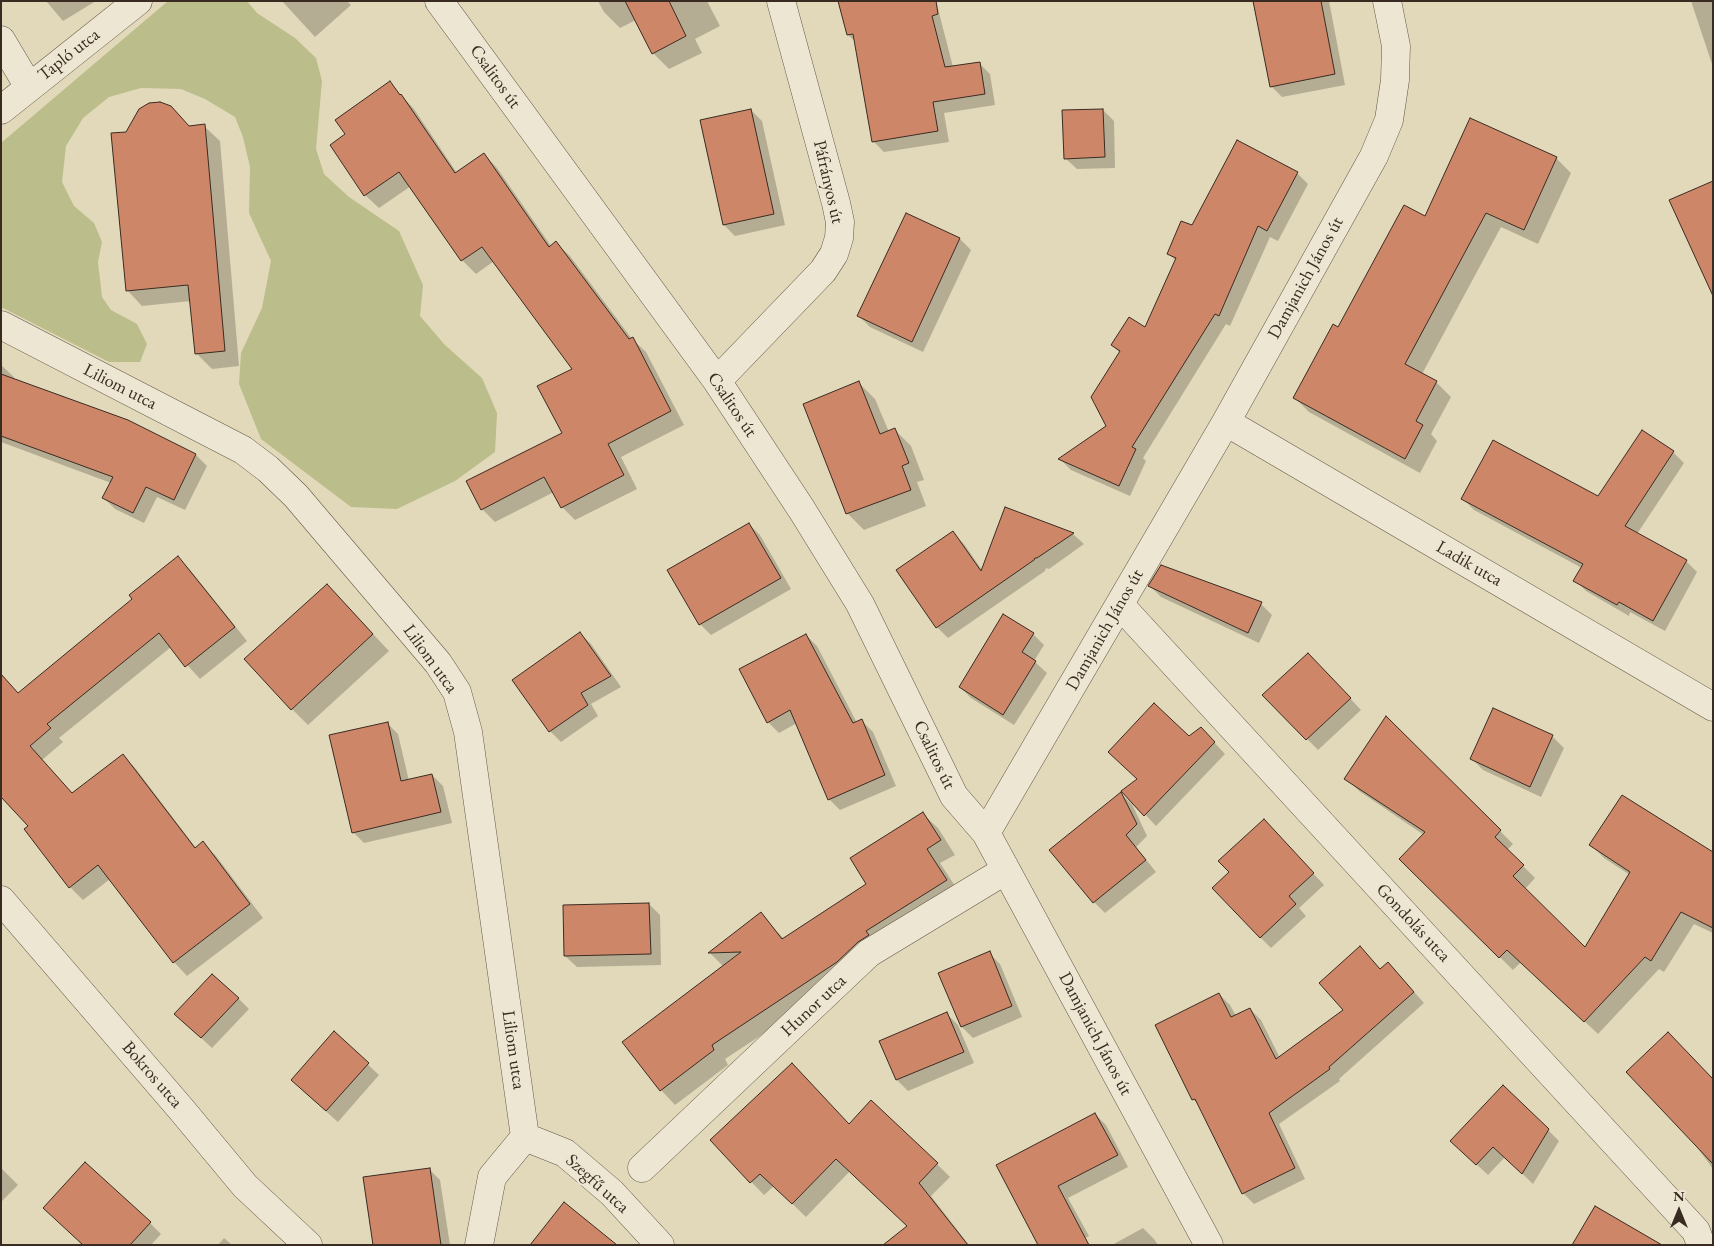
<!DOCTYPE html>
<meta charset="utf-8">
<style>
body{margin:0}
#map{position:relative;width:1714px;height:1246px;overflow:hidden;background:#e2d9ba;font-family:"EB Garamond",serif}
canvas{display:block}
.frame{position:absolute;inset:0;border:2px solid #392b21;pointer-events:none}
.north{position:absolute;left:1654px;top:1186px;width:50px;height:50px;-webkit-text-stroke:4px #ece6d2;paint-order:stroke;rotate:0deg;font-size:14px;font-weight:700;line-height:20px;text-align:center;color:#392b21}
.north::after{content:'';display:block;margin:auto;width:18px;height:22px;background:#392b21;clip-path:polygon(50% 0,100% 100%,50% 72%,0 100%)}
</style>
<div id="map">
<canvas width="1714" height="1246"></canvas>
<div class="frame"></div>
<div class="north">N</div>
</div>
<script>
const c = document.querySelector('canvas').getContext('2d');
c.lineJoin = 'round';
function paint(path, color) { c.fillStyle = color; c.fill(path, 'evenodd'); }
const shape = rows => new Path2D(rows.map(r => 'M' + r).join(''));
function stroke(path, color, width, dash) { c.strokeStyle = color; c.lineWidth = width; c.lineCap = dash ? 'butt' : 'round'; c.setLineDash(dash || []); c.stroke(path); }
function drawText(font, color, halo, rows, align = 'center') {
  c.font = font + ' "EB Garamond",serif'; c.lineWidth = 4.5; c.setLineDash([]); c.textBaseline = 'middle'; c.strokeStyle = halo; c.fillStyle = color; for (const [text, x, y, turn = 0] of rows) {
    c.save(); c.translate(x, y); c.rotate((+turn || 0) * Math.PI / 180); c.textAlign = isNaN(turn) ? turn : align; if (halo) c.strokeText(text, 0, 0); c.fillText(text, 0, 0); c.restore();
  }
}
const green = shape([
 [168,1,247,1,257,13,295,38,316,58,322,81,316,149,324,174,349,197,399,231,423,285,420,316,445,345,482,378,497,413,495,452,455,481,397,509,351,507,261,439,239,384,241,353,262,308,271,261,249,213,250,167,243,137,235,117,205,99,181,89,141,88,109,97,83,118,66,146,62,182,74,206,94,223,102,242,98,262,102,297,111,310,137,324,147,344,140,362,109,362,1,307,1,143]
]);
const shadow = shape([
 [46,1,96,1,63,21],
 [282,1,347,1,351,5,315,37],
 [598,1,707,1,720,26,695,39,702,53,669,69,653,53,636,20,620,28,604,12],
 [936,1,953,67,979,63,990,74,995,105,944,113,949,142,884,152,873,141,856,42,848,35],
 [1255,1,1329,1,1345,85,1282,97,1271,86],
 [1691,1,1713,1,1713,67],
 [390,83,414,109,457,173,484,154,497,168,551,246,556,243,570,256,632,339,646,352,684,425,621,457,637,489,575,520,562,507,554,492,495,522,482,509,563,433,574,369,494,261,476,274,462,260,411,186,379,208,365,195,346,135],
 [751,110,762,121,785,225,735,236,724,225,701,121],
 [1103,110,1114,121,1115,168,1077,169,1065,158],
 [204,126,220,141,239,366,212,369,196,353,191,301,142,306,127,290,127,133],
 [1556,158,1571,173,1538,244,1501,227,1422,374,1436,382,1451,397,1431,434,1437,441,1420,473,1309,412,1295,398,1339,329,1425,217],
 [1297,173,1308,184,1278,241,1270,237,1230,326,1226,324,1143,458,1146,461,1130,496,1071,470,1060,459,1108,426,1120,353,1112,345,1146,329,1176,261,1168,253],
 [907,214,960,239,971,250,923,352,870,327,859,316],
 [1,365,14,377,13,380,127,422,196,455,207,466,185,510,157,497,144,523,115,509,104,498,111,483,1,442],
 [859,383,875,399,889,432,895,430,911,446,924,480,917,482,926,506,864,530,848,514,804,405],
 [1673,452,1684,463,1637,534,1686,561,1697,572,1665,631,1630,612,1629,616,1586,591,1575,580,1582,568,1474,510,1463,499,1598,497],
 [1006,509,1073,534,1084,544,1049,569,1046,568,1045,571,948,638,937,627,953,533,964,544,982,570],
 [749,524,760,535,791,589,711,635,700,624],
 [178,557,191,571,247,641,200,679,171,647,59,738,63,742,42,760,72,794,123,755,136,769,196,848,203,843,216,856,263,918,187,976,174,962,110,879,83,900,70,887,30,826,18,694,134,600],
 [1150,586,1261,604,1272,615,1259,643,1161,597],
 [343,602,389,651,308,725,292,709],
 [580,633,591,644,621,687,591,704,598,716,561,742,550,731],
 [1033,634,1044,645,1034,661,1047,673,1014,725,971,698,960,687],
 [806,635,817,646,857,723,862,721,873,732,896,786,840,810,829,799,797,723,779,733,768,722],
 [1319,665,1361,710,1318,750,1264,695],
 [1494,710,1553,737,1564,748,1541,797,1483,770,1472,759],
 [1387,718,1513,844,1507,850,1535,878,1525,889,1586,949,1630,875,1604,858,1591,845,1713,853,1713,933,1694,924,1664,972,1659,969,1598,1034,1521,962,1513,970,1400,859,1424,835,1359,791,1346,778],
 [387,723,398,734,409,781,432,775,443,786,452,823,364,843,353,832],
 [1189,738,1212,740,1225,754,1156,826,1123,791],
 [1121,794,1132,804,1147,836,1136,847,1156,872,1105,913,1094,902],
 [923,814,938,828,955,855,940,863,961,895,851,976,725,1059,728,1065,675,1105,661,1090,624,1042,724,967,710,953,761,914,784,939,868,884],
 [1275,832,1324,885,1299,908,1306,916,1271,948,1260,937],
 [649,904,660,915,661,965,577,967,565,956],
 [989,953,1000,964,1022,1017,973,1038,962,1027],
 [1371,959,1381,970,1399,975,1424,1003,1339,1079,1340,1081,1279,1124,1305,1179,1254,1204,1243,1193,1200,1106,1193,1099,1219,994,1230,1005,1236,1016,1250,1009,1261,1020,1280,1058,1345,1010],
 [238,998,249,1009,212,1048,187,1025],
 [947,1014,958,1025,974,1063,908,1091,897,1080,881,1042],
 [334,1033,379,1075,338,1122,303,1091],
 [1713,1080,1713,1169,1691,1139],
 [1095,1114,1106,1125,1128,1167,1068,1198,1089,1236,1072,1245,998,1165],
 [849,1125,937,1164,950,1177,931,1196,969,1245,885,1245,909,1226,850,1171,806,1217,774,1186,764,1195,711,1140],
 [1548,1130,1559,1141,1533,1184,1505,1157,1488,1175,1463,1152],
 [1,1168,18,1185,1,1202],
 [429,1169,440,1180,450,1245,374,1245],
 [150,1223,161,1234,151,1245,82,1245,79,1242],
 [1143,1228,1154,1239,1158,1245,1112,1245],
 [224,1238,232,1245,218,1245]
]);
const building = shape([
 [625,1,669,1,686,36,652,54,625,1],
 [838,1,936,1,938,14,932,16,945,67,980,62,985,94,933,102,938,131,872,142,853,34,847,35,838,1],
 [1253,1,1321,1,1335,74,1270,87,1253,1],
 [390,81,400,95,401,94,455,173,484,153,549,247,556,241,629,339,633,337,671,411,608,444,624,475,561,508,544,477,481,510,466,481,562,433,537,386,572,369,482,247,461,261,399,172,364,196,330,145,345,134,335,120,390,81],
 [160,102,171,106,189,126,205,124,225,351,195,354,188,285,126,291,111,133,126,132,139,109,149,103,160,102],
 [751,109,774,214,723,225,700,120,751,109],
 [1103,109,1105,157,1064,159,1062,110,1103,109],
 [1470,118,1557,157,1524,230,1486,213,1405,364,1437,381,1416,421,1423,425,1405,459,1293,398,1333,324,1338,327,1404,205,1425,216,1470,118],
 [1237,140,1298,172,1267,231,1258,226,1219,316,1215,314,1132,447,1136,449,1119,486,1058,459,1106,426,1091,397,1120,351,1111,345,1129,317,1145,327,1176,258,1167,254,1181,221,1192,225,1237,140],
 [1713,181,1713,296,1669,200,1713,181],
 [906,213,960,238,912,342,857,316,906,213],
 [1,374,128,420,196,454,174,500,146,487,133,513,102,498,113,477,1,436,1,374],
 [859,381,880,434,895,428,909,463,902,466,911,490,846,514,803,404,859,381],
 [1642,430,1674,451,1625,526,1687,560,1653,621,1619,602,1617,605,1573,581,1583,564,1461,499,1493,440,1598,496,1642,430],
 [1005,507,1074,533,1037,558,1035,558,1034,560,936,628,896,570,953,531,981,571,1005,507],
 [749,523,781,578,699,625,667,570,749,523],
 [178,556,235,627,185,667,159,633,47,724,51,728,30,746,72,793,123,754,195,848,203,841,250,904,173,963,98,865,69,888,24,829,28,826,1,797,1,674,18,693,132,599,129,595,178,556],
 [1161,565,1262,602,1248,633,1148,586,1161,565],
 [327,584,373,634,291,710,244,659,327,584],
 [1003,614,1034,633,1022,652,1036,661,1003,715,959,687,1003,614],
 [580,632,611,676,581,693,588,705,549,732,512,680,580,632],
 [806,634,853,723,862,719,885,775,828,800,790,710,767,723,739,669,806,634],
 [1308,653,1351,698,1306,740,1262,695,1308,653],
 [1154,703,1189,736,1201,727,1215,742,1144,816,1121,791,1137,779,1108,752,1154,703],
 [1493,708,1553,735,1530,787,1470,759,1493,708],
 [1386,716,1501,830,1495,837,1524,865,1513,876,1585,947,1630,872,1589,845,1622,795,1713,852,1713,928,1681,912,1651,961,1645,957,1584,1022,1507,950,1499,958,1399,859,1425,832,1344,779,1386,716],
 [388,722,401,781,432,774,441,812,352,833,329,735,388,722],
 [1121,792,1137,824,1126,835,1146,860,1093,903,1049,850,1121,792],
 [923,812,941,840,927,849,947,880,866,931,869,935,858,942,837,962,712,1045,714,1050,660,1091,622,1042,741,952,708,953,761,912,782,939,866,884,850,858,923,812],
 [1264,819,1314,873,1289,896,1296,904,1260,938,1212,888,1229,872,1218,861,1264,819],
 [649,903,651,954,564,956,563,905,649,903],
 [1360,946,1380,969,1388,962,1414,992,1329,1067,1330,1069,1269,1113,1295,1168,1242,1194,1195,1099,1192,1100,1155,1025,1219,993,1231,1017,1250,1008,1276,1059,1343,1010,1319,983,1360,946],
 [990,951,1012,1006,961,1027,938,973,990,951],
 [212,974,239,998,201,1038,174,1014,212,974],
 [947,1012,964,1052,896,1080,879,1041,947,1012],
 [334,1031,369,1063,326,1111,291,1080,334,1031],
 [1668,1032,1713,1079,1713,1164,1626,1072,1668,1032],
 [792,1063,849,1124,871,1100,938,1163,919,1183,968,1245,883,1245,907,1226,836,1159,792,1204,760,1174,750,1183,710,1140,792,1063],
 [1503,1085,1549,1129,1522,1174,1493,1147,1476,1165,1450,1141,1503,1085],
 [1095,1113,1118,1155,1058,1186,1089,1245,1038,1245,996,1165,1095,1113],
 [85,1162,151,1222,130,1245,83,1245,43,1208,85,1162],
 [430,1168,441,1245,373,1245,363,1177,430,1168],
 [564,1202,617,1245,530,1245,564,1202],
 [1595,1206,1662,1245,1572,1245,1595,1206]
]);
const minor = shape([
 [439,1,717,381,802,510,860,604,954,796,986,833,1209,1245],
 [1,40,29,87],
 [1,110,138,1],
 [1,325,243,450,268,469,296,496,438,663,457,692,468,732,525,1137,492,1177,479,1245],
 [717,381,823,271,834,254,839,238,840,222,836,203,781,1],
 [1226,422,1713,707],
 [1120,605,1696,1231,1701,1245],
 [986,833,1226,422,1374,156,1389,120,1395,80,1396,46,1387,1],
 [1,900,181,1109,245,1186,308,1245],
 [525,1137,565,1153,612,1193,660,1245],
 [642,1168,869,953,1006,870]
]);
const streetNames = [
 ["Tapló utca",69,55,-38],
 ["Csalitos út",495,77,54],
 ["Páfrányos út",828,182,77],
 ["Damjanich János út",1306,278,-61],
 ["Liliom utca",120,387,27],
 ["Csalitos út",732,405,56],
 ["Ladik utca",1469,564,30],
 ["Damjanich János út",1105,630,-60],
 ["Liliom utca",430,659,54],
 ["Csalitos út",934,755,64],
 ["Gondolás utca",1413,923,47],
 ["Hunor utca",814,1006,-43],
 ["Damjanich János út",1095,1034,62],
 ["Liliom utca",513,1050,82],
 ["Bokros utca",152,1075,49],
 ["Szegfű utca",597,1184,42]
];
paint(green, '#bbbd8a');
paint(shadow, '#0003');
paint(building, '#ce8669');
stroke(building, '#392b21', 1);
stroke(minor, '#635647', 29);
stroke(minor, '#ece6d2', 28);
drawText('18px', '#392b21', '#ece6d2', streetNames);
</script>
